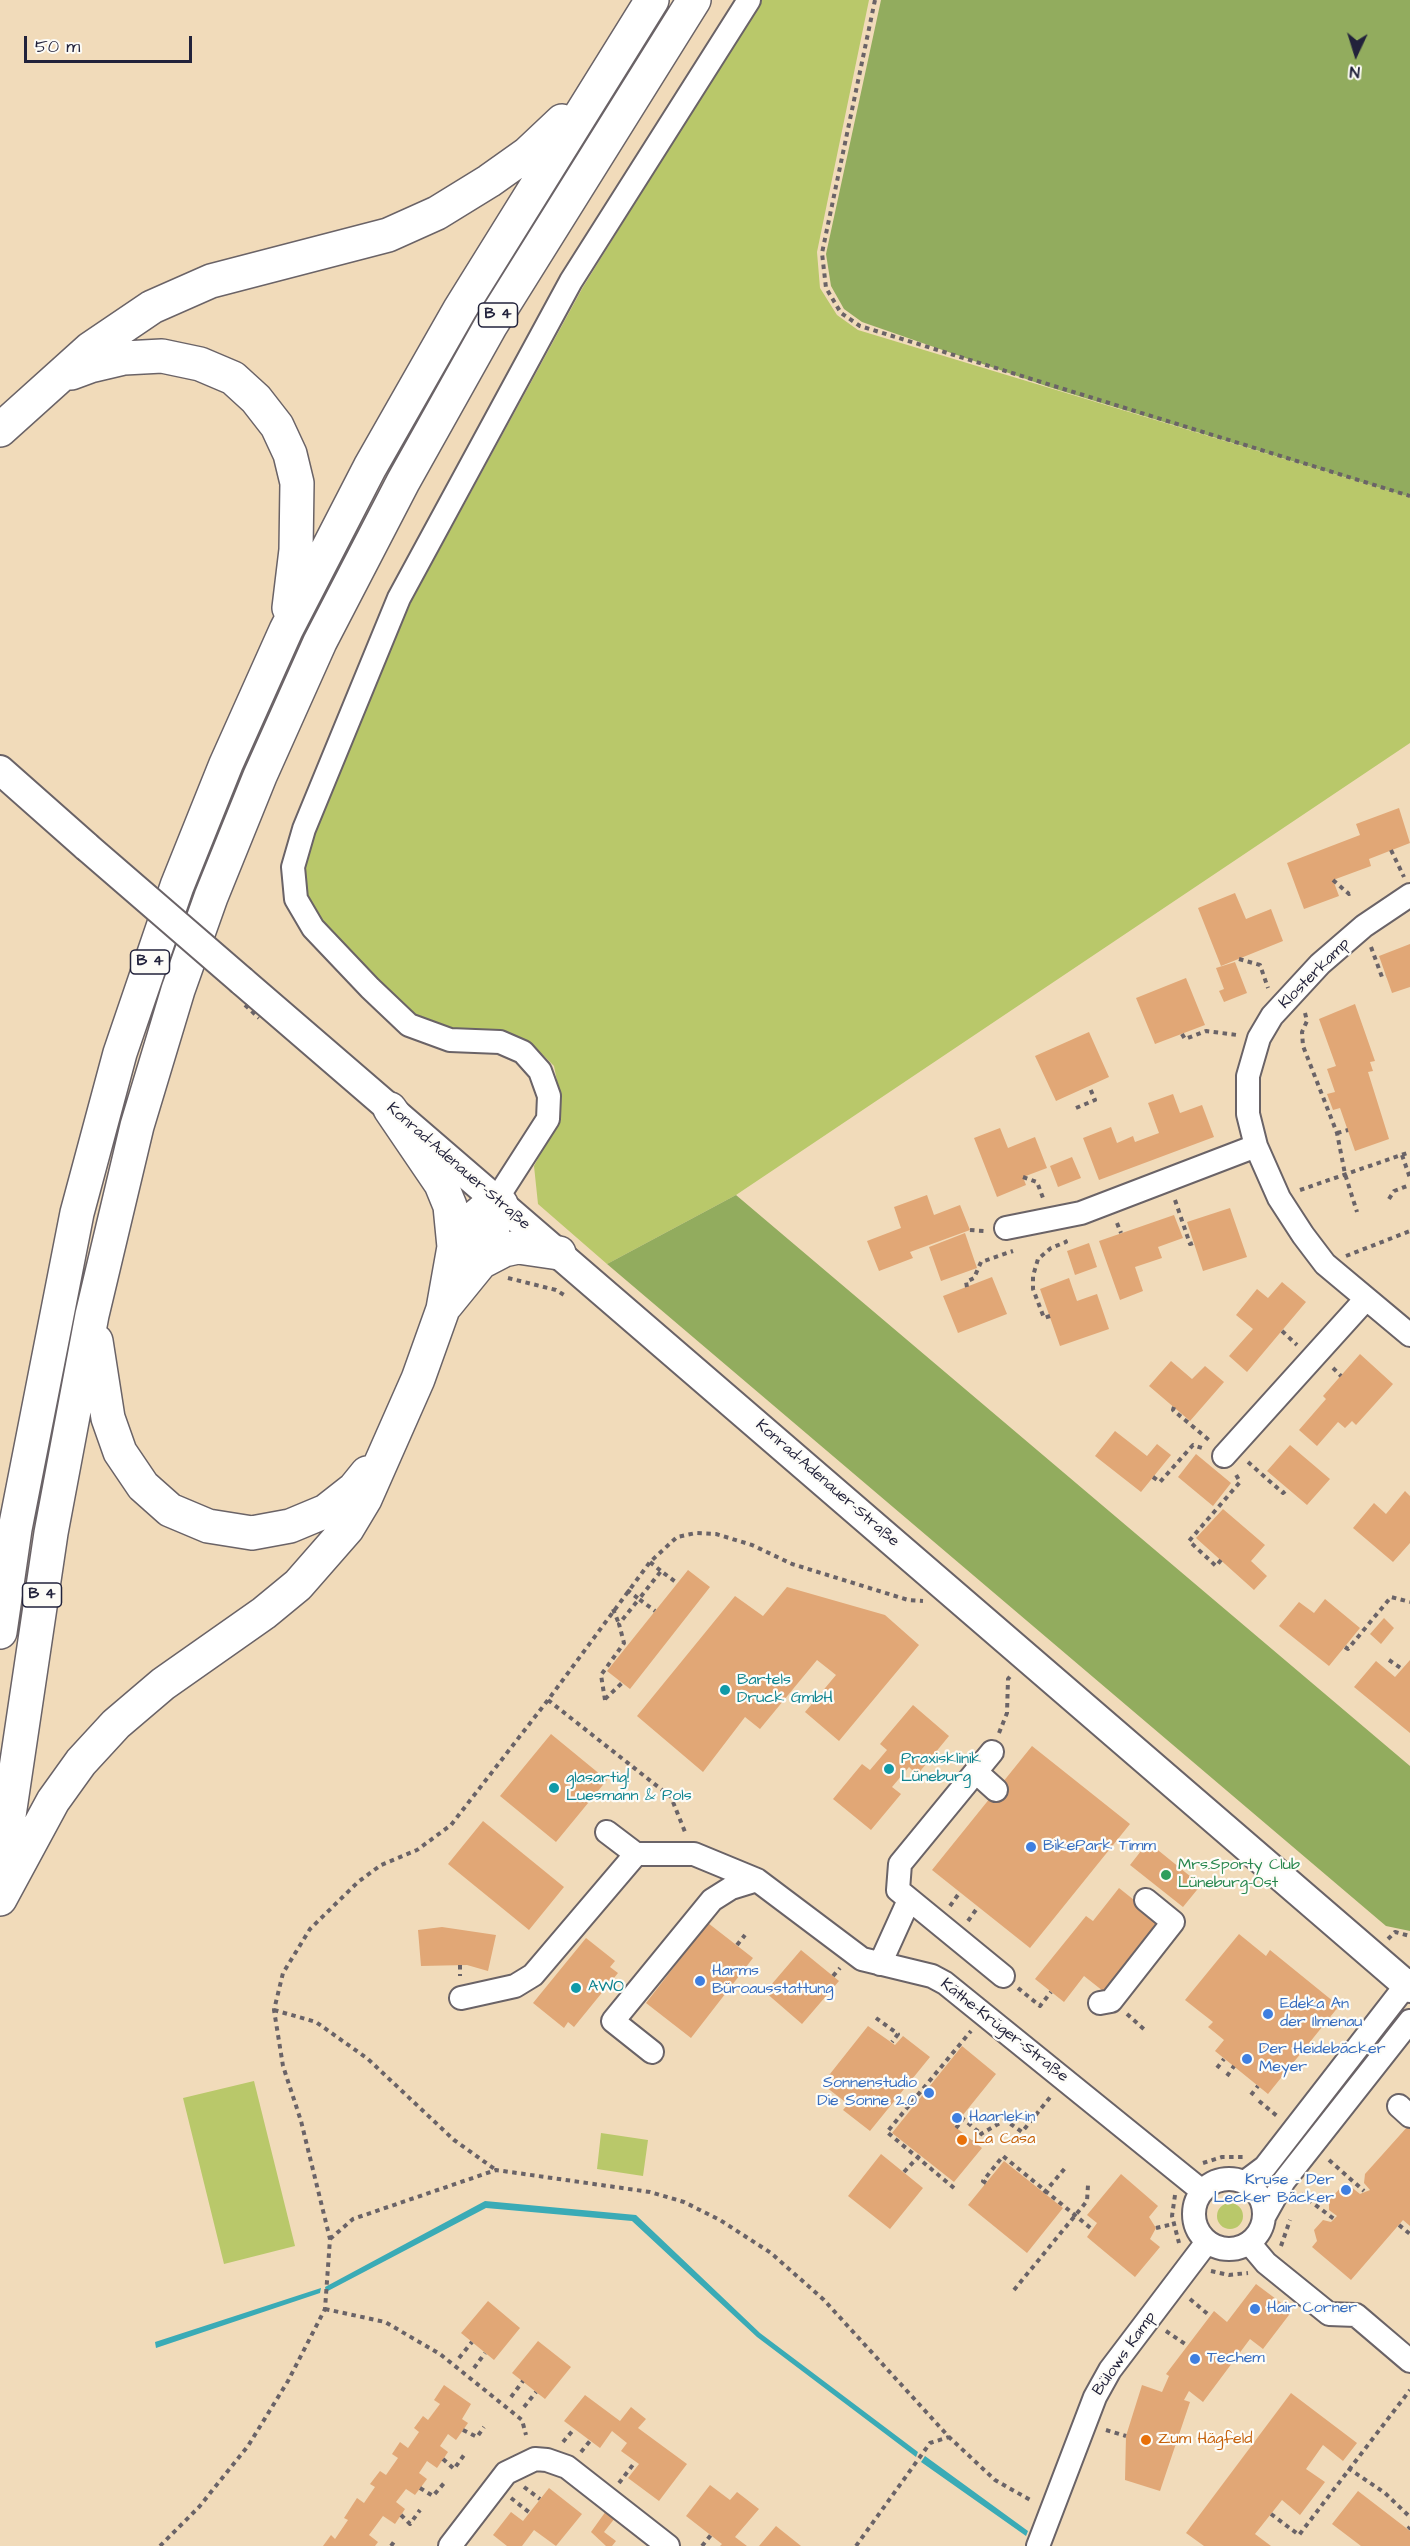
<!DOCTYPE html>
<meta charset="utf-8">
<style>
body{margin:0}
#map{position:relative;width:1410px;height:2546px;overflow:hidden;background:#f1dbba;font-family:"Architects Daughter",sans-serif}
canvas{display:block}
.north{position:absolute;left:1326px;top:24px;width:60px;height:60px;-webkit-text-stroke:4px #fdfcf7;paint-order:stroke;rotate:184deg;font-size:16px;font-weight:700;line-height:24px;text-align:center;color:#22223b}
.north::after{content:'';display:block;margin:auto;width:21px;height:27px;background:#22223b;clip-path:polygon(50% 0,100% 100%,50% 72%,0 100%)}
.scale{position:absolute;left:24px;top:36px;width:168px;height:27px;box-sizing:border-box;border:3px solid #22223b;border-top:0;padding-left:8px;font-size:18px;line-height:21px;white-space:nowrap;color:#22223b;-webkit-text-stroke:4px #fdfcf7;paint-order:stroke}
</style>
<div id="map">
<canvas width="1410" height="2546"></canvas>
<div class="north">N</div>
<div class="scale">50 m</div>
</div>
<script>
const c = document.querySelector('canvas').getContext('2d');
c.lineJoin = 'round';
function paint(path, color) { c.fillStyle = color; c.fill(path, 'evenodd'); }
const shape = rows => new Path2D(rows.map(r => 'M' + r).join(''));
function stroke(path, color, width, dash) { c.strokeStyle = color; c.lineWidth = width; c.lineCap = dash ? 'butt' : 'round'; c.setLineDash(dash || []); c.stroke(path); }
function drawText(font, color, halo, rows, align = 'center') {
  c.font = font + ' "Architects Daughter",sans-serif'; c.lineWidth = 4.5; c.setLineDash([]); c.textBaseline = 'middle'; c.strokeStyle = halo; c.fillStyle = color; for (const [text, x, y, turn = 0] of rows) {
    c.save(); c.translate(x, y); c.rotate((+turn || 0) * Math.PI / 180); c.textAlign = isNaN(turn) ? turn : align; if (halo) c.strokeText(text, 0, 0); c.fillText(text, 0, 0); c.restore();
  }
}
const green = shape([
 [761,0,869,0,817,252,820,288,837,315,858,330,1410,497,1410,743,736,1195,607,1264,538,1204,534,1166,549,1137,560,1096,554,1066,531,1043,503,1032,453,1031,414,1016,321,923,304,896,302,868,312,832,411,602,583,287],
 [1383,2027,1390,2032,1307,2138,1301,2133],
 [254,2081,295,2246,224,2264,183,2098],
 [601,2133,648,2140,643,2176,597,2169],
 '1217 2216a13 13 0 1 1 26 0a13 13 0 1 1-26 0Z'
]);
const forest = shape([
 [881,0,1410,0,1410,497,1049,387,862,322,844,309,831,286,826,254],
 [736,1195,1410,1766,1410,1931,1386,1926,607,1264]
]);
const water = shape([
 [485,2201,636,2215,760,2333,918,2452,916,2457,757,2337,632,2221,486,2208,326,2292,325,2287],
 [321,2288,320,2293,156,2348,155,2342],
 [925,2456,1028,2531,1026,2536,921,2462]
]);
const building = shape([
 [1399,808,1410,843,1369,859,1371,866,1333,880,1339,896,1304,909,1287,863,1360,835,1356,824],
 [1235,893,1246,919,1271,909,1283,941,1221,966,1198,908],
 [1410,944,1410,987,1392,993,1379,956],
 [1235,962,1247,993,1224,1002,1219,991,1224,989,1216,968],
 [1186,978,1205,1025,1155,1044,1136,998],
 [1355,1004,1375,1061,1370,1062,1373,1071,1368,1072,1389,1139,1355,1151,1340,1108,1333,1110,1327,1094,1335,1092,1327,1069,1336,1066,1319,1019],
 [1089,1032,1109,1077,1056,1101,1035,1056],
 [1173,1094,1180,1113,1202,1105,1214,1137,1099,1180,1083,1138,1111,1127,1117,1143,1133,1136,1135,1142,1159,1133,1148,1103],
 [1000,1128,1008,1148,1035,1137,1047,1168,1023,1177,1026,1185,997,1197,974,1138],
 [1072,1157,1081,1178,1058,1187,1050,1166],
 [927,1195,934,1215,960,1205,970,1230,910,1252,913,1258,879,1271,867,1241,901,1228,894,1207],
 [1230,1208,1247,1257,1203,1271,1187,1222],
 [1174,1215,1183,1238,1158,1247,1162,1258,1135,1267,1143,1291,1120,1300,1099,1241],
 [965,1233,977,1268,941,1281,929,1247],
 [1089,1243,1097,1267,1075,1275,1067,1251],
 [992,1277,1007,1314,958,1333,943,1296],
 [1069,1278,1077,1301,1097,1294,1109,1329,1060,1346,1040,1289],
 [1282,1282,1306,1302,1247,1372,1229,1356,1253,1329,1236,1315,1257,1289,1268,1298],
 [1360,1354,1393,1384,1356,1425,1352,1421,1345,1428,1338,1422,1317,1446,1299,1430,1326,1399,1323,1396],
 [1171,1361,1192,1379,1205,1366,1224,1382,1190,1421,1149,1386],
 [1115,1431,1147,1456,1157,1444,1171,1455,1141,1492,1095,1456],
 [1290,1445,1330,1479,1307,1505,1267,1471],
 [1196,1454,1231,1483,1213,1506,1178,1477],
 [1405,1491,1410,1496,1410,1543,1393,1562,1353,1528,1374,1503,1386,1514],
 [1223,1509,1265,1545,1251,1561,1267,1576,1254,1590,1196,1538],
 [688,1570,710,1587,630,1689,607,1671],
 [787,1587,885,1615,919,1645,839,1741,805,1712,836,1675,817,1660,760,1729,745,1717,703,1772,637,1716,735,1596,763,1616],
 [1325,1599,1360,1628,1329,1666,1279,1626,1299,1602,1314,1613],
 [1384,1618,1394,1628,1381,1644,1370,1634],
 [1410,1660,1410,1733,1354,1687,1376,1661,1395,1677],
 [913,1705,949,1736,917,1775,909,1767,892,1787,901,1794,871,1830,833,1799,862,1764,870,1770,887,1750,880,1744],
 [551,1734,607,1780,556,1842,500,1796],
 [1032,1746,1130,1824,1030,1948,932,1870],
 [483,1821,564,1887,529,1930,448,1864],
 [1148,1842,1201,1885,1183,1907,1130,1865],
 [1119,1888,1159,1920,1132,1954,1138,1958,1108,1995,1084,1976,1064,2002,1035,1979,1086,1916,1093,1921],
 [708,1923,753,1958,691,2038,646,2003],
 [442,1927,496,1935,488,1971,467,1965,421,1966,418,1930],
 [1239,1934,1266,1956,1270,1950,1339,2006,1268,2094,1215,2051,1224,2040,1208,2027,1213,2022,1185,2000],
 [586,1938,615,1961,610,1967,618,1973,574,2027,568,2022,564,2028,533,2003],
 [801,1950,839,1981,802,2024,765,1992],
 [868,2026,895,2045,903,2036,930,2057,870,2131,843,2110,848,2104,822,2084],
 [962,2046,996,2074,954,2126,982,2148,954,2182,892,2133],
 [1408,2126,1410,2128,1410,2226,1403,2220,1351,2280,1312,2247,1317,2241,1314,2230,1323,2220,1331,2222,1337,2216,1329,2210,1329,2201,1341,2187,1350,2186,1360,2194,1370,2190,1364,2183,1365,2174],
 [881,2154,923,2188,890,2229,848,2196],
 [1004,2161,1063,2208,1027,2253,968,2205],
 [1121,2174,1158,2206,1149,2217,1156,2228,1150,2239,1160,2247,1135,2277,1087,2237,1097,2223,1087,2215],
 [1256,2284,1292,2311,1263,2349,1250,2339,1203,2402,1189,2391,1184,2400,1190,2402,1160,2491,1125,2480,1126,2436,1142,2385,1162,2392,1169,2376,1166,2374,1214,2311,1227,2322],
 [488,2301,520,2328,494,2360,461,2333],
 [538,2341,571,2367,545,2399,512,2373],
 [444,2385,471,2404,462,2419,468,2423,456,2440,448,2434,440,2446,448,2452,437,2468,427,2461,419,2473,427,2479,415,2495,406,2489,396,2502,405,2509,395,2524,383,2516,369,2535,378,2542,375,2546,323,2546,331,2535,335,2539,348,2520,344,2518,357,2498,364,2503,375,2487,370,2484,380,2471,386,2475,398,2458,392,2454,400,2442,408,2448,419,2432,414,2428,423,2416,428,2420,440,2404,434,2400],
 [1291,2393,1357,2443,1343,2461,1323,2445,1306,2469,1325,2482,1300,2515,1282,2500,1255,2534,1271,2546,1204,2546,1186,2533],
 [585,2395,620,2421,631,2407,646,2419,638,2428,687,2464,659,2501,628,2478,639,2464,621,2451,627,2443,612,2431,600,2448,564,2421],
 [710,2485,730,2500,737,2492,759,2509,735,2537,747,2546,720,2546,722,2544,686,2516],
 [549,2488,582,2514,556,2546,534,2530,522,2546,507,2546,493,2535,511,2512,523,2521],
 [1358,2491,1410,2531,1410,2546,1361,2546,1332,2524],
 [606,2511,615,2518,604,2532,616,2541,612,2546,606,2546,591,2532],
 [776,2526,801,2546,759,2546]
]);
const path = shape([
 [875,0,822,253,826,288,841,313,860,326,1410,496],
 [1391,850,1404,877],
 [1333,880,1349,894,1353,892],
 [1371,947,1382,977,1386,976],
 [1239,959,1260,965,1268,988],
 [1305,1013,1307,1021,1302,1032,1303,1046,1337,1133,1345,1174,1357,1212],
 [1182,1034,1185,1039,1206,1031,1237,1035],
 [1076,1108,1095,1100,1089,1086],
 [1337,1133,1348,1130],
 [1402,1155,1410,1178],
 [1023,1177,1037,1182,1043,1198],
 [1300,1190,1410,1152],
 [1389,1199,1394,1191,1410,1185],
 [1175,1200,1190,1244,1193,1243],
 [1117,1223,1121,1233],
 [970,1230,984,1231],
 [1346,1256,1410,1231],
 [508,1278,556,1290,564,1295],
 [967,1287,966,1282,974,1278,981,1262,1013,1251],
 [1050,1316,1044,1318,1033,1289,1033,1276,1038,1259,1051,1248,1066,1242,1063,1237],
 [1282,1331,1297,1345],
 [1333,1368,1341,1376],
 [1174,1407,1173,1410,1209,1440],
 [1248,1462,1283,1493,1288,1489],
 [1153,1477,1160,1482,1193,1445,1205,1449],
 [1221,1560,1216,1566,1189,1541,1240,1482,1235,1473],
 [650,1562,661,1571],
 [627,1590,639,1599,661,1571,677,1583],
 [613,1609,619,1624],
 [1345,1647,1348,1649,1391,1597,1410,1602],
 [1389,1660,1402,1669],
 [605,1699,622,1683],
 [548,1700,671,1797,685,1832],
 [605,1700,601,1675,624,1643,619,1624,639,1599,655,1611],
 [999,1733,1007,1713,1008,1679,1012,1674],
 [950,1906,960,1892],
 [968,1921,978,1907],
 [1388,1939,1395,1932,1410,1936],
 [737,1945,745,1935],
 [460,1965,460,1976],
 [833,1976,840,1968],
 [1018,1988,1040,2006,1051,1992],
 [274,2010,316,2022,368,2059,454,2140,496,2170],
 [1127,2014,1147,2032],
 [876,2018,898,2034,892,2042],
 [1217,2068,1224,2059],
 [1227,2076,1234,2066],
 [1251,2095,1258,2086],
 [1259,2101,1277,2116],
 [961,2117,981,2134],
 [956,2128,963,2119],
 [974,2142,981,2134,1005,2120,1022,2132,1052,2095],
 [1329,2160,1364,2191],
 [1203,2163,1222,2157,1243,2157],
 [904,2172,920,2155],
 [986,2183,983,2181,1003,2156,1093,2230],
 [954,2188,887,2132,971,2031],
 [1044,2193,1066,2167],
 [1301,2194,1334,2219],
 [1175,2195,1172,2216,1179,2243],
 [1399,2225,1410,2234],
 [1156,2228,1173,2224],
 [330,2239,353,2219,496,2170,650,2192,684,2202,720,2220,771,2253,824,2300,949,2437,995,2480,1032,2501],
 [1281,2246,1290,2220],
 [1211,2271,1229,2275,1248,2273],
 [1014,2290,1087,2201,1088,2185],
 [1190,2299,1210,2316],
 [325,2309,385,2322,440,2354,522,2420,526,2435],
 [1166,2331,1188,2346],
 [459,2358,472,2342],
 [474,2368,485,2353],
 [511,2397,523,2381],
 [524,2407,536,2392],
 [463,2430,477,2437,484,2427],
 [1106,2430,1126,2436],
 [563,2442,574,2429],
 [581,2452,590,2441],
 [443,2459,454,2469,464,2455],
 [1348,2468,1385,2493,1410,2517],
 [619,2483,635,2462],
 [524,2487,540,2499],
 [420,2488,433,2496,445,2482],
 [511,2498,530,2513],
 [1271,2514,1299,2535,1410,2390],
 [401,2515,410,2524,420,2510],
 [1408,2529,1410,2527],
 [160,2546,199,2507,248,2446,288,2381,325,2309,330,2239,301,2121,283,2066,274,2010,283,1973,310,1929,358,1882,381,1865,417,1850,451,1825,548,1700,650,1562,677,1537,696,1533,716,1534,752,1545,792,1564,908,1600,923,1601],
 [391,2546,396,2539],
 [702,2546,711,2535],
 [856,2546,930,2443,949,2437]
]);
const minor = shape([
 [1410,895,1364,926,1320,964,1272,1016,1259,1038,1248,1076,1248,1114,1256,1146,1279,1198,1303,1235,1325,1264,1410,1335],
 [496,1200,548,1119,549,1096,540,1071,523,1052,500,1042,450,1040,409,1025,370,988,313,928,296,899,293,867,304,829,399,598,571,281,749,0],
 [1006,1228,1081,1213,1256,1146],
 [1224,1456,1365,1300],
 [992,1752,900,1864,898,1890,1003,1976],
 [976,1772,996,1790],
 [607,1832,636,1854],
 [880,1964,909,1900],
 [461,1998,515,1986,533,1975,636,1854,694,1854,757,1880,862,1959,932,1976,945,1983,1202,2191],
 [1100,2003,1111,2001,1173,1922,1146,1900],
 [652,2052,613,2021,712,1900,731,1888,757,1880],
 [1399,2106,1410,2116],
 '1194 2214a35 35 0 1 1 70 0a35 35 0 1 1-70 0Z',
 [1245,2182,1265,2167,1410,1980],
 [1265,2215,1284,2181,1410,2021],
 [1250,2244,1266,2263,1329,2314,1356,2315,1410,2361],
 [450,2546,506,2473,535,2459,547,2460,567,2467,668,2546],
 [1038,2546,1095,2397,1110,2370,1207,2242]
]);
const major = shape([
 [0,770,87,847],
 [242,981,1410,1988]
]);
const highway = shape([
 [71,373,90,366,124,358,162,356,200,364,233,378,256,399,277,426,290,454,297,483,296,550,289,608],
 [0,430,90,349,152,307,211,281,388,235,437,213,489,181,527,154,562,121],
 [390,1109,441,1184,450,1206,454,1247],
 [481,1262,504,1250,518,1247,559,1253],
 [446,1305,481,1262,501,1204],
 [96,1341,108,1418,120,1452,143,1486,170,1510,208,1526,252,1533,290,1526,326,1511,354,1489,367,1473],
 [0,1632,15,1529,77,1213,120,1053,177,886,226,764,286,630,370,467,460,309,652,0],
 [0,1876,51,1533,92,1315,137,1126,178,990,211,897,260,776,320,642,403,482,491,325,694,0],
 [0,1899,53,1801,81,1762,116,1724,163,1684,264,1613,298,1585,347,1529,365,1499,418,1379,443,1309,454,1247,473,1219,496,1200]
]);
const pathBridge = shape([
 [245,1005,259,1018]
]);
const majorBridge = shape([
 [87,847,242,981]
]);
const markers = [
 [725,1690,6,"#0f9aa8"],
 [889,1769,6,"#0f9aa8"],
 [554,1788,6,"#0f9aa8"],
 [1031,1847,6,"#3f7fe0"],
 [1166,1875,6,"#2e9e5b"],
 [700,1981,6,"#3f7fe0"],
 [576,1988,6,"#0f9aa8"],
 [1268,2014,6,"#3f7fe0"],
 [1247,2059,6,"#3f7fe0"],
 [929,2093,6,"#3f7fe0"],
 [957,2118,6,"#3f7fe0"],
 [962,2140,6,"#e8710a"],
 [1346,2190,6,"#3f7fe0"],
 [1255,2309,6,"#3f7fe0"],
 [1195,2359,6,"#3f7fe0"],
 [1146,2440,6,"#e8710a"]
];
const shields = [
 [498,315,39],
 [150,962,39],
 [42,1595,39]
];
const shieldNames = [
 ["B 4",498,315],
 ["B 4",150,962],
 ["B 4",42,1595]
];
const streetNames = [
 ["Klosterkamp",1315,974,-45],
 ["Konrad-Adenauer-Straße",458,1167,41],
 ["Konrad-Adenauer-Straße",827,1484,41],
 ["Käthe-Krüger-Straße",1004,2031,38],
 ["Bülows Kamp",1125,2354,-55]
];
const cultureNames = [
 ["Bartels",737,1681],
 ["Druck GmbH",737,1699],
 ["Praxisklinik",901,1760],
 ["Lüneburg",901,1778],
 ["glasartig!",566,1779],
 ["Luesmann & Pols",566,1797],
 ["AWO",588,1988]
];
const shopNames = [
 ["BikePark Timm",1043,1847],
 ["Harms",712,1972],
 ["Büroausstattung",712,1990],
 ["Edeka An",1280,2005],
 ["der Ilmenau",1280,2023],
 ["Der Heidebäcker",1259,2050],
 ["Meyer",1259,2068],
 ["Sonnenstudio",917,2084,"right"],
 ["Die Sonne 2.0",917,2102,"right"],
 ["Haarlekin",969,2118],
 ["Kruse - Der",1334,2181,"right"],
 ["Lecker Bäcker",1334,2199,"right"],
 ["Hair Corner",1267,2309],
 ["Techem",1207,2359]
];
const leisureNames = [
 ["Mrs.Sporty Club",1178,1866],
 ["Lüneburg-Ost",1178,1884]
];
const foodNames = [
 ["La Casa",974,2140],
 ["Zum Hägfeld",1158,2440]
];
paint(green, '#b9c86a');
paint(forest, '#92ac5e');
paint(water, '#3aabb6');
paint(building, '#e1a776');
stroke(minor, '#6a6367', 26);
stroke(major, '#6a6367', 32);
stroke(highway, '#6a6367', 36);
stroke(path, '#6a6367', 4, [4.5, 4.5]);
stroke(minor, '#fff', 22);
stroke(major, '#fff', 28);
stroke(highway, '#fff', 33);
stroke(majorBridge, '#6a6367', 32, []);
stroke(pathBridge, '#6a6367', 4, [4.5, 4.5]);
stroke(majorBridge, '#fff', 28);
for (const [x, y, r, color] of markers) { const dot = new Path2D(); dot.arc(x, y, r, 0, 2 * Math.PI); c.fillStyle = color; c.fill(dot); stroke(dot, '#fdfcf7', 2); }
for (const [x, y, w] of shields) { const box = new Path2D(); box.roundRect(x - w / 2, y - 12, w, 24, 4.5); c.fillStyle = '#fdfcf7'; c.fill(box); stroke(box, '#22223b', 1.5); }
drawText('bold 15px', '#22223b', null, shieldNames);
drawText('16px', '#22223b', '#fdfcf7', streetNames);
drawText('16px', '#0d838f', '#fdfcf7', cultureNames, 'left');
drawText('16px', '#366cbe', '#fdfcf7', shopNames, 'left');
drawText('16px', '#27864d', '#fdfcf7', leisureNames, 'left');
drawText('16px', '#c56008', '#fdfcf7', foodNames, 'left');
</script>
